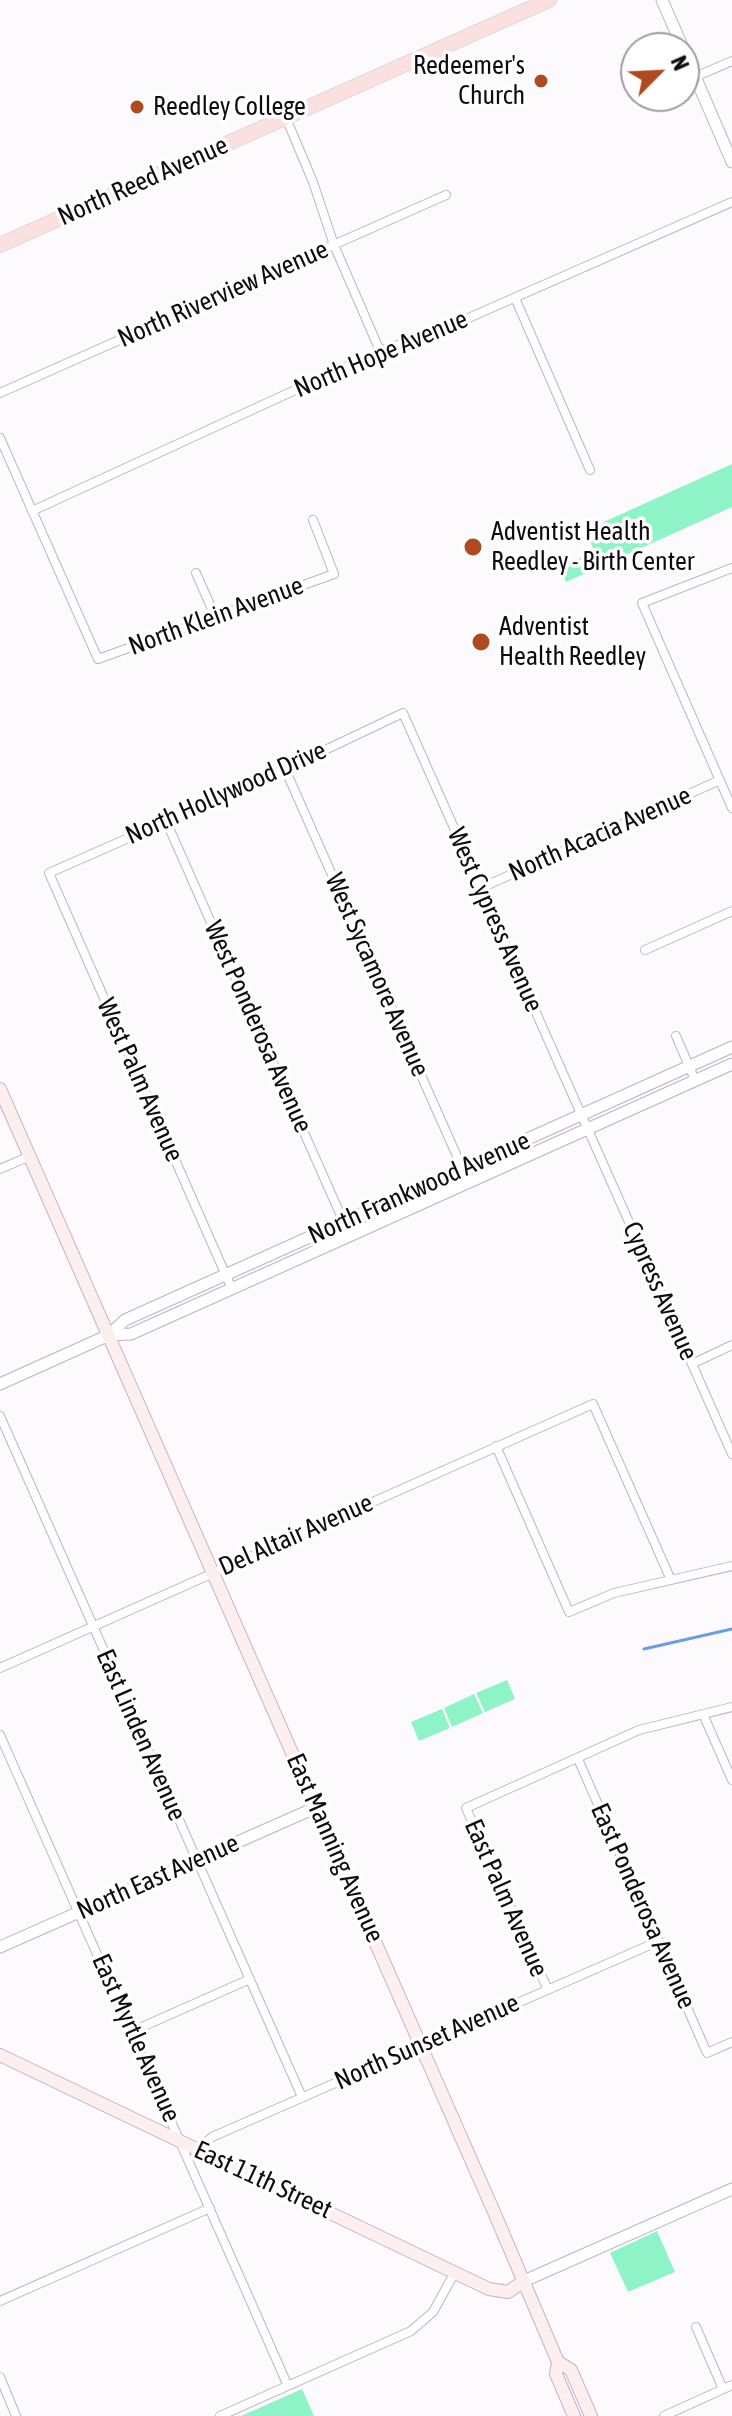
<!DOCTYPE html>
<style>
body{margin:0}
#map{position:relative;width:732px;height:2416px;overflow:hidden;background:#fdfafe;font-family:"Asap Condensed",sans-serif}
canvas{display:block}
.north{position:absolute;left:620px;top:32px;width:80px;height:80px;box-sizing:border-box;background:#fff;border:2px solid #9f9da0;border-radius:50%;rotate:66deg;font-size:22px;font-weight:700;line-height:32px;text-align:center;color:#100b12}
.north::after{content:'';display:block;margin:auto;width:28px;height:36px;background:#af491f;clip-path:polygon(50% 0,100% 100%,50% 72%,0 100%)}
</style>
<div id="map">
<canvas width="732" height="2416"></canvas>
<div class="north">N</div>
</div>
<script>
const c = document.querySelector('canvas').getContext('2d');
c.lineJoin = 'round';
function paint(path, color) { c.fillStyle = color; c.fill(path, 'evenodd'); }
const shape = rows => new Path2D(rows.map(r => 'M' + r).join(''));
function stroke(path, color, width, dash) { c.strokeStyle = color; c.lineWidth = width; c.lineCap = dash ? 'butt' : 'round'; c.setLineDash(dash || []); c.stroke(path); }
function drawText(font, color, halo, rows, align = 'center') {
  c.font = font + ' "Asap Condensed",sans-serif'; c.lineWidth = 7; c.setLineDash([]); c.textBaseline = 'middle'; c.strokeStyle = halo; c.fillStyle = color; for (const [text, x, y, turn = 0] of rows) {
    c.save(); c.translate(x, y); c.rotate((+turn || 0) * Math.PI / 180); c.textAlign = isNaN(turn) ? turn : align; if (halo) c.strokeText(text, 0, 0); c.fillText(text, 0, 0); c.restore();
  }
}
const green = shape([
 [732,464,732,507,566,582,560,568,594,551,586,530],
 [507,1680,515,1699,485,1712,476,1693],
 [474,1694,483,1713,452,1727,444,1708],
 [442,1709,450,1728,419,1741,411,1722],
 [657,2231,675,2272,628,2292,610,2253],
 [302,2389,314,2416,241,2416]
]);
const stream = shape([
 [644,1649,732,1629]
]);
const minor = shape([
 [695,77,732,61],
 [286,118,313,182,334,245,380,351],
 [515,298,590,470],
 [0,393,446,195],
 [0,438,98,659,334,574,313,520],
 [32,511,380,351,439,331,732,202],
 [732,568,642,603,732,808],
 [196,573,215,616],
 [285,769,468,1181],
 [166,821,349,1234],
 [481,888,720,780],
 [645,950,732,911],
 [676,1036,695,1080],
 [0,1169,30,1156],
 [231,1287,49,873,285,769,403,713,732,1454],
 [692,1364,732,1345],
 [0,1416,302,2097],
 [496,1446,569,1612,614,1593,732,1566],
 [0,1668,593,1404,671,1580],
 [703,1714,732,1780],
 [0,1735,288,2386],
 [578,1759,707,2053,732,2042],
 [547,1988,466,1808,639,1730,732,1707],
 [133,2031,250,1979],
 [198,2149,212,2137,659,1941],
 [0,2301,210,2208],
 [696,2327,723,2389],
 [0,2377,16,2416],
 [220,2416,411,2331,433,2312,455,2272],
 [664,2416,732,2385]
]);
const tertiary = shape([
 [662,0,683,48],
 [684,51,732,162],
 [109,1335,131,1334,732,1064],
 [0,1384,109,1335,125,1320,732,1047],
 [0,1947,317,1807],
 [524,2281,732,2189]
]);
const secondary = shape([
 [0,1089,494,2212,558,2362,556,2374,574,2416],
 [0,2055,489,2289,508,2292,524,2281],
 [558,2362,571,2370,591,2416]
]);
const primary = shape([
 [0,245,549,0]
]);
const markers = [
 [541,81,8,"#af491f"],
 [137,107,8,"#af491f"],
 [473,547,10,"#af491f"],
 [481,642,10,"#af491f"]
];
const poiNames = [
 ["Redeemer's",525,66,"right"],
 ["Church",525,96,"right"],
 ["Reedley College",153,107],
 ["Adventist Health",491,532],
 ["Reedley - Birth Center",491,562],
 ["Adventist",499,627],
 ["Health Reedley",499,657]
];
const streetNames = [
 ["North Reed Avenue",143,181,-24],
 ["North Riverview Avenue",223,294,-24],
 ["North Hope Avenue",381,354,-23],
 ["North Klein Avenue",216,616,-20],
 ["North Hollywood Drive",226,793,-24],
 ["North Acacia Avenue",600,834,-24],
 ["West Cypress Avenue",495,920,66],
 ["West Sycamore Avenue",377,975,66],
 ["West Ponderosa Avenue",258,1027,66],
 ["West Palm Avenue",140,1080,66],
 ["North Frankwood Avenue",419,1188,-24],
 ["Cypress Avenue",660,1291,66],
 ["Del Altair Avenue",296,1535,-24],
 ["East Linden Avenue",141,1735,66],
 ["East Manning Avenue",335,1848,66],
 ["North East Avenue",158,1877,-24],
 ["East Palm Avenue",506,1898,66],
 ["East Ponderosa Avenue",643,1906,66],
 ["East Myrtle Avenue",136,2038,66],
 ["North Sunset Avenue",427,2042,-24],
 ["East 11th Street",263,2180,25]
];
paint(green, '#8ef3c7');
stroke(stream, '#699de5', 3);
stroke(minor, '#c2b1c7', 10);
stroke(tertiary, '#c2b1c7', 13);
stroke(secondary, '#c2b1c7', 14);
stroke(primary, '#d9d8d9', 16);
stroke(minor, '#fff', 8);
stroke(tertiary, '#fff', 11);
stroke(secondary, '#fcefee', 12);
stroke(primary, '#fae0de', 14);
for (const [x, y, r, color] of markers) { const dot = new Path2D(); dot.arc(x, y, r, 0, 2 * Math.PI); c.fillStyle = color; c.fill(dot); stroke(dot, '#fff', 3); }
drawText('26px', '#100b12', '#fff', poiNames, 'left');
drawText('26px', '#100b12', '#fff', streetNames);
</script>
